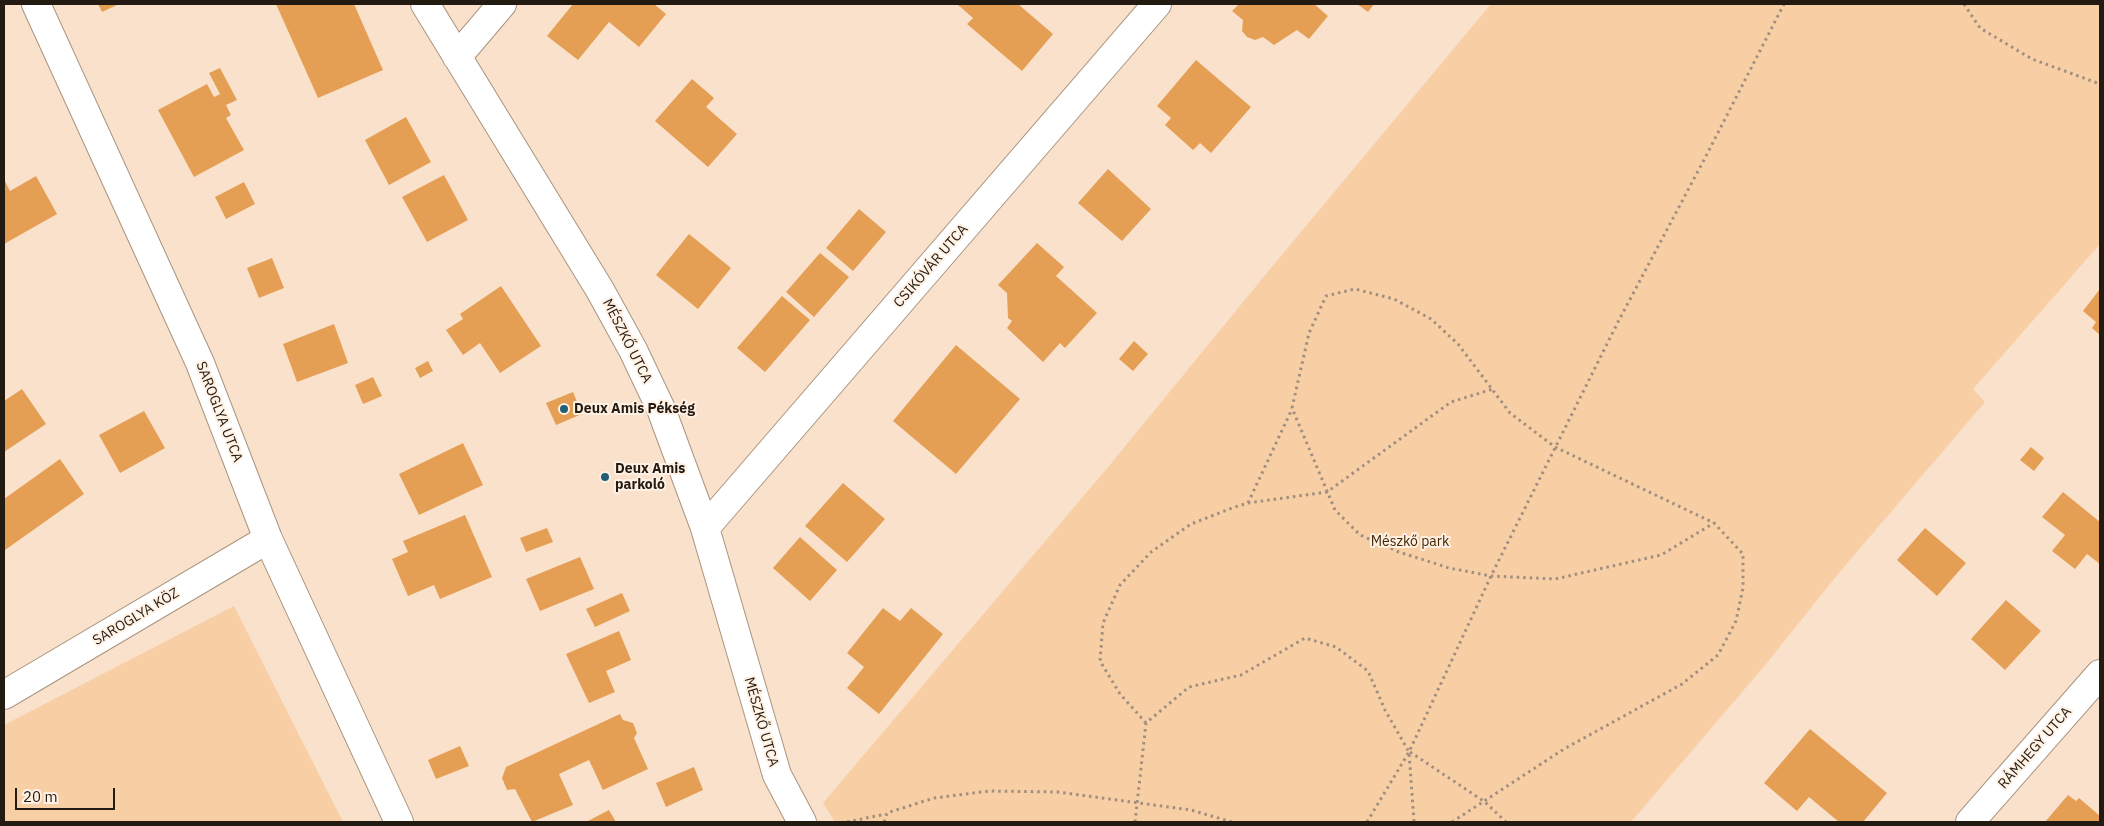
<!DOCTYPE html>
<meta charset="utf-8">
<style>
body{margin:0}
#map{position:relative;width:2104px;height:826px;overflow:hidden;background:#f9e1cb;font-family:"IBM Plex Sans",sans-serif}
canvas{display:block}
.frame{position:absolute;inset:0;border:5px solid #231a12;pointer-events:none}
.scale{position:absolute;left:15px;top:788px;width:100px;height:22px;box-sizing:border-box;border:2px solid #231a12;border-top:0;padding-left:6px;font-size:15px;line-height:18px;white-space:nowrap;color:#231a12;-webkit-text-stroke:4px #fff1e3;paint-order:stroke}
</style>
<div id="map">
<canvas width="2104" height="826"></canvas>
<div class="frame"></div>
<div class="scale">20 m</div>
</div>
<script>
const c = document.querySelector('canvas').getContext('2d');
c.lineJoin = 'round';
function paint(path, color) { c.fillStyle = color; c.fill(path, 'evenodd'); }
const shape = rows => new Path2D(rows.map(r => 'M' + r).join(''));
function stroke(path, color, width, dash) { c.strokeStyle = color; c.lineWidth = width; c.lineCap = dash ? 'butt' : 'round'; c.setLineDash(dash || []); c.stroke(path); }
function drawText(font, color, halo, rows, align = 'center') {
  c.font = font + ' "IBM Plex Sans",sans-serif'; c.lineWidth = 4; c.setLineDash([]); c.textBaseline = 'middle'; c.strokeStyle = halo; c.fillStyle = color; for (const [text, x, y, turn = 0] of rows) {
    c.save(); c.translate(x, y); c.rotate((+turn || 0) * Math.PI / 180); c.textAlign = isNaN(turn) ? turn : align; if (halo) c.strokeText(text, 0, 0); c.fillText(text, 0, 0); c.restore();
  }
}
const green = shape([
 [1491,4,2100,4,2100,244,1973,389,1985,402,1838,574,1766,664,1631,822,835,822,823,803,1109,466,1266,274],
 [234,606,343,822,4,822,4,725]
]);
const building = shape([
 [98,4,119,4,102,12],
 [276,4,354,4,383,70,318,98],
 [573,4,654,4,666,14,639,47,609,22,578,60,547,36],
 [957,4,1018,4,1053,34,1022,71,967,24,973,18],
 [1239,4,1314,4,1328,16,1309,39,1297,30,1274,45,1263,37,1255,40,1247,37,1242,31,1243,20,1232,11],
 [1357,4,1374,4,1368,12],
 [1196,60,1251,107,1211,153,1200,143,1193,150,1165,125,1171,118,1157,106],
 [220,68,237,100,226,105,231,115,226,118,244,150,194,177,158,110,207,84,214,97,220,94,209,73],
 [692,79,714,98,706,107,737,134,708,167,655,121],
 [406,117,431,162,389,185,365,140],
 [1108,169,1151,209,1122,241,1078,203],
 [444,175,468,220,427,242,402,197],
 [36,176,57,214,4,244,4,179,10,191],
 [244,182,255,204,226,219,215,197],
 [859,209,886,232,853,271,826,248],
 [689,234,731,268,698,309,656,275],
 [1037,243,1064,267,1056,276,1097,313,1065,348,1060,343,1043,362,1007,328,1012,321,1008,318,1007,293,998,285],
 [820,253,849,277,814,317,786,292],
 [272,258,284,288,259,298,247,268],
 [501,286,541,346,500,373,480,343,463,355,446,330,463,319,460,314],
 [2100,289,2100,335,2092,328,2096,322,2083,311],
 [782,296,810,320,765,372,737,348],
 [334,324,348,363,297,382,283,344],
 [1134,341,1148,354,1133,371,1119,359],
 [956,345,1020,399,956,474,893,421],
 [428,361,433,371,420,378,415,368],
 [373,377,382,396,363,404,355,385],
 [22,389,46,424,4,452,4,401],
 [573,392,582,414,556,425,546,403],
 [144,411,165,448,120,473,99,435],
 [463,443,483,485,419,515,399,474],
 [2031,447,2044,458,2034,471,2020,460],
 [60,459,84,494,5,550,4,499],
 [843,483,885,519,847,562,805,526],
 [2063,492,2100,522,2100,564,2087,554,2075,569,2052,551,2065,535,2042,517],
 [465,515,492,577,440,599,434,585,408,596,392,559,408,552,403,541],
 [547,528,553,542,526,552,520,538],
 [1925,528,1966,563,1937,596,1897,560],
 [800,537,837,570,810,601,773,568],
 [580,557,594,589,540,611,526,579],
 [622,593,630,611,595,627,586,609],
 [2006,600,2041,631,2005,670,1971,639],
 [883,608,900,621,911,608,943,634,879,714,847,688,864,667,847,653],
 [619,631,631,660,606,671,615,692,589,703,566,654],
 [620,714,623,720,633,723,637,733,634,738,648,769,603,790,589,760,559,774,573,805,532,822,515,789,507,790,502,778,506,767],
 [1810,729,1887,793,1863,822,1839,822,1809,797,1797,811,1764,783],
 [460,746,469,766,436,779,428,760],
 [694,767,703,790,666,807,656,783],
 [2068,795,2076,801,2079,798,2100,816,2100,822,2045,822],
 [609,810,616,822,586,822]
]);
const path = shape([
 [1964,4,1980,28,2032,59,2100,84],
 [1248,503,1292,409],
 [1146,723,1120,694,1100,661,1103,623,1120,585,1151,552,1191,524,1232,508,1248,503,1327,492,1451,402,1493,389],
 [1410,752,1485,802,1506,822],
 [847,822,886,814],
 [884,822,887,813,934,798,989,791,1058,792,1191,810,1232,822],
 [1135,822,1146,723,1189,687,1241,675,1305,638,1336,647,1368,671,1385,710,1409,752,1414,822],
 [1367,822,1409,752,1491,576,1619,320,1705,158,1784,4],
 [1452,822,1564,749,1682,684,1718,655,1736,621,1743,588,1743,554,1714,523,1555,447,1510,413,1458,344,1431,319,1394,299,1355,289,1326,296,1309,333,1292,408,1335,510,1360,535,1399,552,1449,568,1491,576,1555,579,1661,555,1714,523]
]);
const street = shape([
 [36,4,200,363,268,539,399,822],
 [425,4,600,290,633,350,661,409,705,528,777,775,802,822],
 [457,57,502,4],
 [705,528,1157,4],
 [4,695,268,539],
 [1970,822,2100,674]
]);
const markers = [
 [564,409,5,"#215f76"],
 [605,477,5,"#215f76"]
];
const streetNames = [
 ["CSIKÓVÁR UTCA",931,266,-49],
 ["MÉSZKŐ UTCA",627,341,63],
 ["SAROGLYA UTCA",219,412,69],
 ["SAROGLYA KÖZ",136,617,-31],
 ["MÉSZKŐ UTCA",761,722,74],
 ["RÁMHEGY UTCA",2035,748,-49]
];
const poiNames = [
 ["Deux Amis Pékség",574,409],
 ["Deux Amis",615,469],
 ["parkoló",615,485]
];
const parkNames = [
 ["Mészkő park",1410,542]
];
paint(green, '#f8cea5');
paint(building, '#e59f55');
stroke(street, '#a9947f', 30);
stroke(path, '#a08e7e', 3, [2.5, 4]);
stroke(street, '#fff', 28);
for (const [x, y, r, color] of markers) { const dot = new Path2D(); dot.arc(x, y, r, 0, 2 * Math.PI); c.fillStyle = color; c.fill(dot); stroke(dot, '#fff1e3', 2); }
drawText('14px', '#231a12', '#fff1e3', streetNames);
drawText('bold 14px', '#231a12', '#fff1e3', poiNames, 'left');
drawText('14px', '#412504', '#fff1e3', parkNames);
</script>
